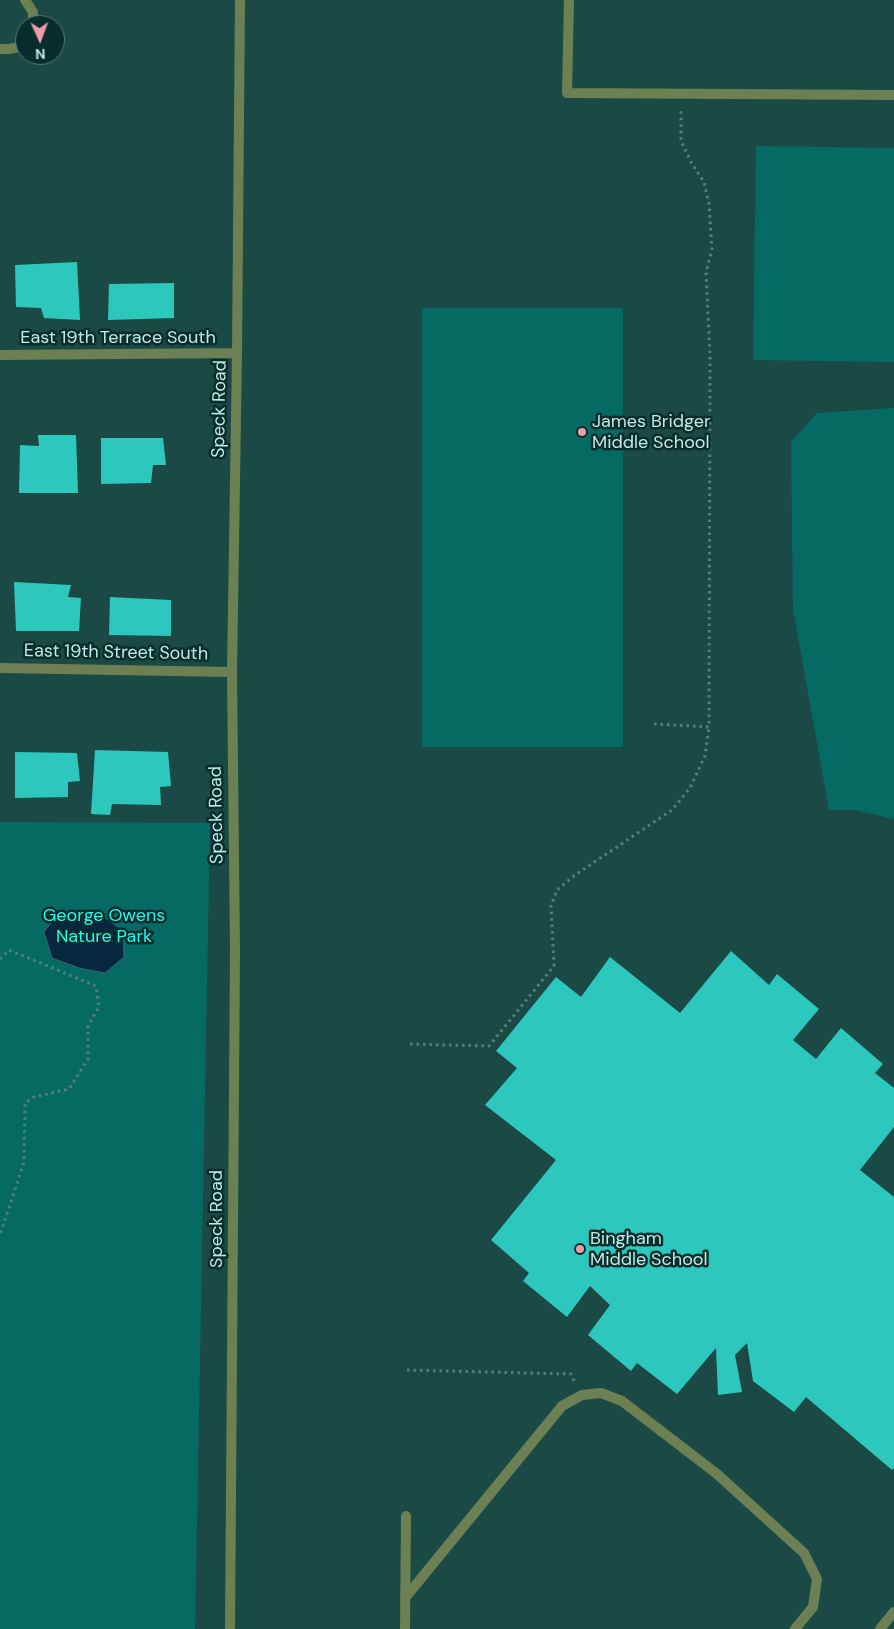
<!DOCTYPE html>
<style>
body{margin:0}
#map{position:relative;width:894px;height:1629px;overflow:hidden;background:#1b4a46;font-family:"DM Sans",sans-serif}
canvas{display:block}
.north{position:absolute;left:15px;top:15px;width:50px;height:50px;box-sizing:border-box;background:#072e2c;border:1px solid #517976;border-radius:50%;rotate:178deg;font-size:14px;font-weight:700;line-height:20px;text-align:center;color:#c1e9e5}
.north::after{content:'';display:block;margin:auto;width:18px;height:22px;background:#f39aaa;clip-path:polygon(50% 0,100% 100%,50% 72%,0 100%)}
</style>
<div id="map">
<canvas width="894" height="1629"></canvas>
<div class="north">N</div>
</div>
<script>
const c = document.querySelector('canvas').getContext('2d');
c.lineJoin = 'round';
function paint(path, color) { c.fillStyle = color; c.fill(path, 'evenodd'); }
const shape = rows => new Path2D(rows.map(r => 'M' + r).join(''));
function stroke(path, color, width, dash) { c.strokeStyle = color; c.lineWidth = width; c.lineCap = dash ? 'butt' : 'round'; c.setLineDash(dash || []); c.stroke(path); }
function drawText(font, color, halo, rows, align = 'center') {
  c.font = font + ' "DM Sans",sans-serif'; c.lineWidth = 5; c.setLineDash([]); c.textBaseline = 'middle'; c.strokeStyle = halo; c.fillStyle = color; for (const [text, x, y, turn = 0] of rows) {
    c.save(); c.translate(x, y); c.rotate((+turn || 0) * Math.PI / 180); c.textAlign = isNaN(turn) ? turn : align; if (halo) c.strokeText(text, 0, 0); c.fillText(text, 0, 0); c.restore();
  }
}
const green = shape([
 [756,146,894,148,894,362,753,360],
 [422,308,623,308,623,747,422,747],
 [894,408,894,819,855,810,829,810,793,609,791,442,817,413],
 [0,822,210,823,195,1629,0,1629]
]);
const water = shape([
 [61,911,99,913,123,931,124,957,105,973,79,968,52,958,44,932,61,911]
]);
const building = shape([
 [77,262,80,320,44,318,41,308,16,307,15,265],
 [174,283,174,318,108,320,109,284],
 [38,435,76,435,78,493,19,493,20,445,39,446],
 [101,438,163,438,166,465,153,465,151,483,101,484],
 [14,582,71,585,68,597,81,598,79,631,16,631],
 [110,597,171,600,171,636,109,635],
 [95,750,168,752,171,786,160,787,161,805,112,804,110,815,91,814],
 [15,752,77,753,80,781,68,782,68,797,15,798],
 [731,951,769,985,777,974,819,1009,793,1040,816,1059,841,1028,883,1064,875,1073,894,1088,894,1127,860,1170,894,1197,894,1468,892,1470,806,1397,794,1412,753,1381,747,1343,735,1355,742,1392,718,1395,716,1348,677,1394,637,1363,631,1371,588,1335,610,1305,590,1286,567,1317,523,1281,529,1273,491,1240,556,1160,485,1105,517,1068,496,1051,556,977,581,997,610,957,680,1013]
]);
const path = shape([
 [654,724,709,727,710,357,706,272,712,250,709,204,704,182,692,164,681,141,681,110],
 [0,959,9,950,96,986,99,1007,88,1026,88,1059,69,1089,34,1097,25,1103,24,1162,0,1235],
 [410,1044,489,1046,554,966,551,906,557,890,575,875,672,810,690,788,705,756,709,727],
 [407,1370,571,1374,574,1381]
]);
const service = shape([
 [569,0,567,93,894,95],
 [405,1598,562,1406,582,1395,601,1393,622,1401,717,1474,804,1553,817,1579,813,1607,795,1629],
 [405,1629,406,1516],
 [880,1629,894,1612]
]);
const minor = shape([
 [25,0,33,12,33,25],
 [0,49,9,49,19,47,25,42],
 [0,355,237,353],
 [0,668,232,672],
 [230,1629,235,950,232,672,237,353,240,0]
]);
const markers = [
 [582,432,5,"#f39aaa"],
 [580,1249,5,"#f39aaa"]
];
const streetNames = [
 ["East 19th Terrace South",118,338],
 ["Speck Road",220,409,-89],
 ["East 19th Street South",116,653,1],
 ["Speck Road",217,815,-91],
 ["Speck Road",217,1219,-90]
];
const poiNames = [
 ["James Bridger",592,422],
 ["Middle School",592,443],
 ["Bingham",590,1239],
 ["Middle School",590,1260]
];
const parkNames = [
 ["George Owens",104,916],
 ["Nature Park",104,937]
];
paint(green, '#066a64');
paint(water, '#072741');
stroke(water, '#3f6172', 1);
paint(building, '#2cc8be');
stroke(path, '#54807c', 3, [2.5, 4]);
stroke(service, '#6c8054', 10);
stroke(minor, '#6c8054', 10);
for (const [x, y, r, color] of markers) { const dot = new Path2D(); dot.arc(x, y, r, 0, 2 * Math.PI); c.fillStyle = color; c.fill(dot); stroke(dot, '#072e2c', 2); }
drawText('18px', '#c1e9e5', '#072e2c', streetNames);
drawText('18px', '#c1e9e5', '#072e2c', poiNames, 'left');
drawText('18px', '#2cf6ea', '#072e2c', parkNames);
</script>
